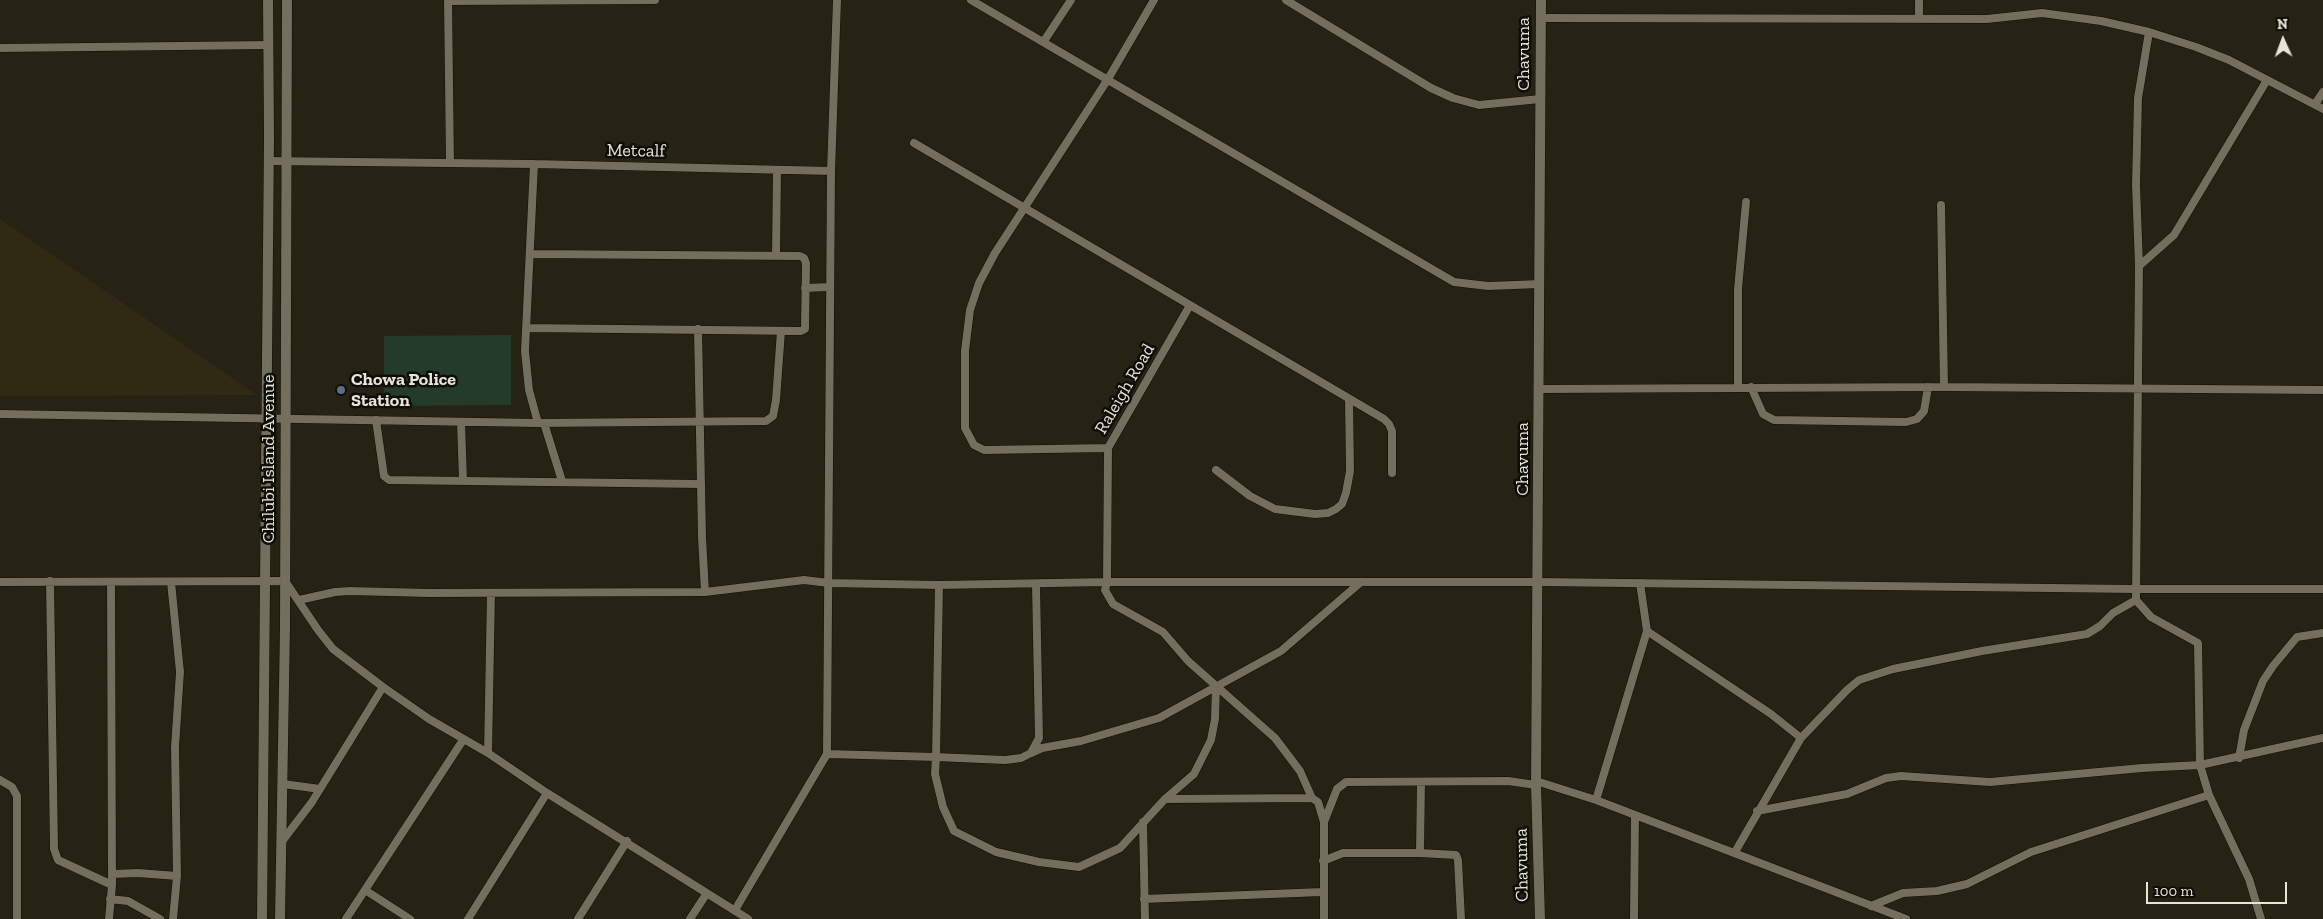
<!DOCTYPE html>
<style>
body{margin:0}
#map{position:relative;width:2323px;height:919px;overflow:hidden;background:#272314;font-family:"Zilla Slab",serif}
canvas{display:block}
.north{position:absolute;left:2258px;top:15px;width:50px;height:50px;-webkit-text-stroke:4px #0e0d07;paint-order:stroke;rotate:358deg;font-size:14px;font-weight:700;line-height:20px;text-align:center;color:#e7e5db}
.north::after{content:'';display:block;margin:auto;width:18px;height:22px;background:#e7e5db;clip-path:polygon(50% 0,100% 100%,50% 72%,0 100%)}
.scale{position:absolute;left:2146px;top:882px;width:141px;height:22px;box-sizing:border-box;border:2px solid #e7e5db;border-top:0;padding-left:6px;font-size:15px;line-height:18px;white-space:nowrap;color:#e7e5db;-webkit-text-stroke:4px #0e0d07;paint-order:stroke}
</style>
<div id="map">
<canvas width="2323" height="919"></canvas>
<div class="north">N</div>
<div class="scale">100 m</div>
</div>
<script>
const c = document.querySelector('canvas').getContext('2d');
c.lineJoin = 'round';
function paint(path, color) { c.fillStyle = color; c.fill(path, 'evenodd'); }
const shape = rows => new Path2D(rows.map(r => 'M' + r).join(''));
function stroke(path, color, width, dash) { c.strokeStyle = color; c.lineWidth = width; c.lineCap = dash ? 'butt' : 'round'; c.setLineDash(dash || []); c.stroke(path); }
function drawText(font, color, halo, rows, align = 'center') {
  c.font = font + ' "Zilla Slab",serif'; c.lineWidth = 5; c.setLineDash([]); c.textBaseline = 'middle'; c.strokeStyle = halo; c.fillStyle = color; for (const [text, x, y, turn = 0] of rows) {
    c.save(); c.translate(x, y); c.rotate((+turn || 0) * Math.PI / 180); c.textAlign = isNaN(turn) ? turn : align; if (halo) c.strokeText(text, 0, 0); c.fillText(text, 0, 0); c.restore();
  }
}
const built = shape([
 [0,219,257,395,0,396]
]);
const green = shape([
 [511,335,511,405,384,406,384,336]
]);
const minor = shape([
 [448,0,450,163],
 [971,0,1454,282,1488,286,1540,284],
 [1286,0,1431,88,1453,98,1479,105,1540,99],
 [1919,0,1919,18],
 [448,1,655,0],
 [1541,18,1987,19,2042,13,2101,21,2149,32,2196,47,2229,60,2323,109],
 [2149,32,2138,98,2136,185,2139,266,2136,600,2151,617,2198,643,2200,765,2209,795,2249,879,2261,919],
 [1044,41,1071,0],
 [0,48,268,45],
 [2315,104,2323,92],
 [914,143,1384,419,1389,424,1392,431,1392,473],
 [269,161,534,164,831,171],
 [534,164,525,351,529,390,538,423],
 [1941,205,1944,387],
 [776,256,777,170],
 [2139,266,2174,235,2267,80],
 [805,288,830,287],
 [526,328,801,331,805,329,806,263,804,258,800,256,532,254],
 [698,329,702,537,705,592],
 [1738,387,1738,289,1746,202],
 [1751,387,1763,414,1774,420,1906,422,1917,419,1924,411,1928,387],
 [1539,389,1944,387,2323,390],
 [0,414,538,423,766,421,773,416,776,400,781,331],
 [376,420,384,476,389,480,701,484],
 [461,422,463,481],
 [544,423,562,481],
 [1108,448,984,450,974,445,965,428,965,351,970,310,979,283,995,253,1108,79,1154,0],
 [1216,470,1250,496,1275,509,1315,514,1328,513,1336,509,1342,504,1346,493,1350,471,1349,399],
 [50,581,54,849,58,860,112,885],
 [0,582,285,581,318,630,333,649,383,687,429,719,488,753,547,793,748,919],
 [171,582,180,672,175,747,177,876,173,919],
 [1036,585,1039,738,1031,753,1021,758,1005,760,936,757,935,774,943,807,954,831,996,852,1039,862,1079,867,1120,848,1165,799,1194,774,1211,740,1215,719,1216,686],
 [299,600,335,592,350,591,429,593,705,592,804,580,829,583,939,585,1107,582,1108,448,1189,307],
 [1647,631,1771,714,1801,738],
 [488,753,491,593],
 [1031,753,1042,748,1081,741,1159,718,1281,651,1361,582],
 [827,754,936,757,939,585],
 [2239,758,2244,730,2263,681,2273,666,2297,637,2323,633],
 [0,780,12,787,17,796,17,919],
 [1536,781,1596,800,1906,919],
 [283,784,320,789],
 [1312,798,1300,771,1275,738,1188,661,1163,632,1113,604,1105,590,1107,582,1539,582,2135,589,2323,589],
 [1165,799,1312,798,1318,802,1324,822,1324,919],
 [1596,800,1647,631,1640,583],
 [1757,811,1847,794,1886,778,1901,776,1990,782,2142,768,2200,765,2323,738],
 [1143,822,1145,919],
 [1324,822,1337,789,1346,782,1508,781,1536,785],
 [283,840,312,802,383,687],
 [1735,852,1801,738,1847,690,1859,680,1893,669,1982,651,2087,634,2100,626,2113,613,2136,600],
 [1420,853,1421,782],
 [1323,861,1343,853,1420,853,1456,855,1458,860,1461,919],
 [112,874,138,873,177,876],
 [365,890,410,919],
 [110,899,128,901,160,919],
 [1144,899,1322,892],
 [1871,906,1903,893,1937,891,1967,884,2031,852,2209,795],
 [735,910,827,754,831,171,837,0],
 [109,919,112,885,111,582],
 [346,919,463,740],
 [468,919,547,793],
 [578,919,627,841],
 [690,919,707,893],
 [1634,919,1635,815]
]);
const tertiary = shape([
 [262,919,269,136,268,0],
 [280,919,285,627,287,0],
 [1540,919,1536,785,1541,0]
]);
const markers = [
 [341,390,5,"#5c6f8a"]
];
const streetNames = [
 ["Chavuma",1524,54,-90],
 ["Metcalf",636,151,1],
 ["Raleigh Road",1125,389,-60],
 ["Chilubi Island Avenue",269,459,-90],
 ["Chavuma",1523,459,-90],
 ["Chavuma",1522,865,-91]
];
const poiNames = [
 ["Chowa Police",351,380],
 ["Station",351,401]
];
paint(built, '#302a14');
paint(green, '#233c29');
stroke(minor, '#100c02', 9);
stroke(tertiary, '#100c02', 11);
stroke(minor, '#736e5d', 8);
stroke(tertiary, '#736e5d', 10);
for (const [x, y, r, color] of markers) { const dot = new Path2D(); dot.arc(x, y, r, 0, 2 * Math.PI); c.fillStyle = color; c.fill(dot); stroke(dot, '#0e0d07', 2); }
drawText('18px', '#e7e5db', '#0e0d07', streetNames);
drawText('bold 18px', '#e7e5db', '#0e0d07', poiNames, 'left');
</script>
